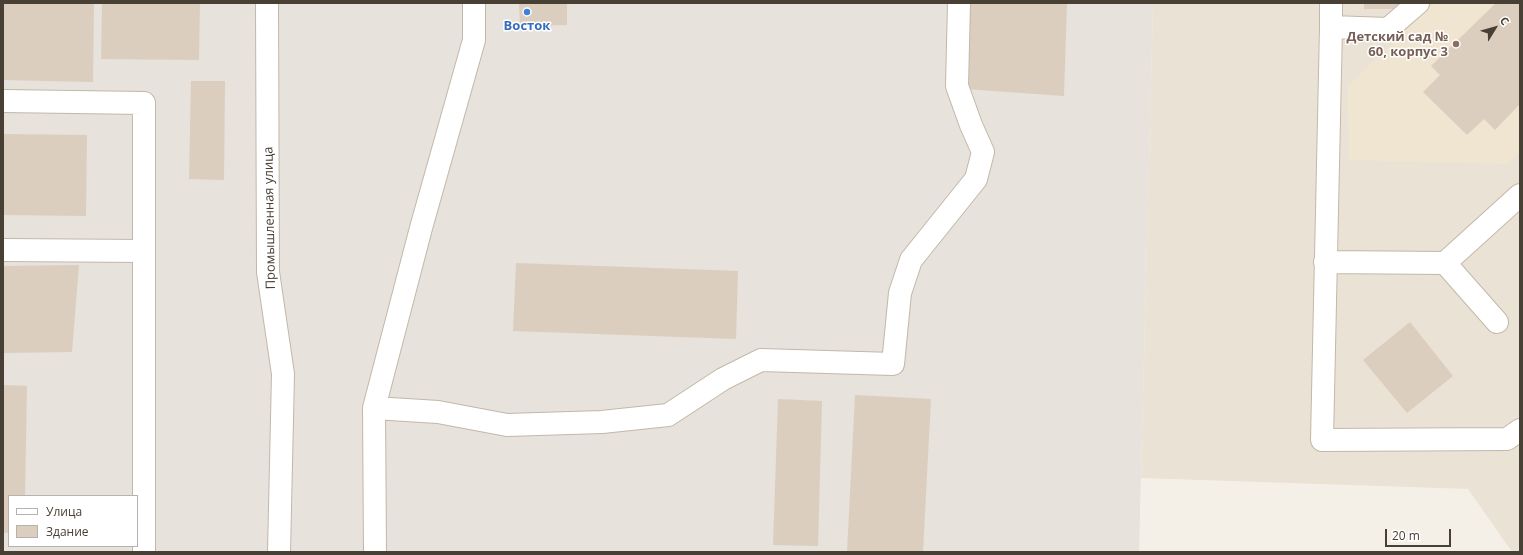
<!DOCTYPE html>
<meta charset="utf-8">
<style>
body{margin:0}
#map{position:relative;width:1523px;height:555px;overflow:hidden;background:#f5f0e7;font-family:"Open Sans",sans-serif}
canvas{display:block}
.frame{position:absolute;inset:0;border:4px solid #494035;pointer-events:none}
.legend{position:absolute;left:8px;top:495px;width:130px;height:52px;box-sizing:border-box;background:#fff;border:1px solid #b6b3ae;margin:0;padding:5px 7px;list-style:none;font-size:12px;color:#494035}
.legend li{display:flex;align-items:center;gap:8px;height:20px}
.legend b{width:20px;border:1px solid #b6b3ae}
.north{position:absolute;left:1475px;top:8px;width:40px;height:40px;-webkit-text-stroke:3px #fff;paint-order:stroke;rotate:53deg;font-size:11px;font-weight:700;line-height:16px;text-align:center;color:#494035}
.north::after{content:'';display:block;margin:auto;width:14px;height:18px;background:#494035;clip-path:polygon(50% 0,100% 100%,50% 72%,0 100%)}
.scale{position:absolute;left:1385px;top:529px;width:66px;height:18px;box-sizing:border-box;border:2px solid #494035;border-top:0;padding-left:5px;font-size:12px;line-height:14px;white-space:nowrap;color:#494035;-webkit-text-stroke:3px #fff;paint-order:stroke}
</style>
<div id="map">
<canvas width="1523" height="555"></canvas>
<div class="frame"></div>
<ul class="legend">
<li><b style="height:5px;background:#fff"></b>Улица</li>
<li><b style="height:11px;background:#dbcebe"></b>Здание</li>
</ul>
<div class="north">С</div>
<div class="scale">20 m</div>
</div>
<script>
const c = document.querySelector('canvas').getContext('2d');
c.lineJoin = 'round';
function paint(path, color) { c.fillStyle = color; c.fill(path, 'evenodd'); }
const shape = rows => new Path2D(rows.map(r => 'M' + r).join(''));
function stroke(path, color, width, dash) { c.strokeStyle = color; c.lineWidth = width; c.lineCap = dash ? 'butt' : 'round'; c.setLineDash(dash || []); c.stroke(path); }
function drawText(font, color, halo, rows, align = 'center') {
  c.font = font + ' "Open Sans",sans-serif'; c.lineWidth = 3; c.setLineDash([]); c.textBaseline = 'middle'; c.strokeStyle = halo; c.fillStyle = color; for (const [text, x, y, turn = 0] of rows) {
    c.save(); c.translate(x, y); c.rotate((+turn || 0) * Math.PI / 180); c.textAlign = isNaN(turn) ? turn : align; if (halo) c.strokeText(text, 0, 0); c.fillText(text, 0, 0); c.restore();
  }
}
const residential = shape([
 [1153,3,1520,3,1520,552,1512,552,1468,489,1141,478]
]);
const industrial = shape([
 [3,3,1153,3,1139,552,3,552],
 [9,496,137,496,137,546,9,546]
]);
const education = shape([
 [1434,3,1520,3,1520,151,1507,164,1349,160,1348,86]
]);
const building = shape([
 [3,3,94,4,93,82,3,80],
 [102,3,200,3,199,60,101,59],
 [519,3,567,3,567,25,520,26],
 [964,3,1067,3,1064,96,965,89],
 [1364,3,1403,3,1403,9,1364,9],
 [1496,3,1520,3,1520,104,1495,130,1484,119,1467,135,1423,92,1440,75,1431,66],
 [191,81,225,81,224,180,189,179],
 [3,134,87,135,86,216,3,215],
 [516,263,738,271,736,339,513,331],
 [79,265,72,352,3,353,3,266],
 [1410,322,1453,376,1407,413,1363,360],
 [3,385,27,386,25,496,9,496,9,533,3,533],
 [855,395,931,399,923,552,847,552],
 [778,399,822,401,818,546,773,545]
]);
const minor = shape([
 [267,3,268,272,283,374,279,552],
 [1331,3,1331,27,1388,29,1418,3],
 [1331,27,1322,440,1507,439,1520,430],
 [3,101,144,103,144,552],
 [3,250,144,251],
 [1325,262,1445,263],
 [1497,322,1445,263,1520,195],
 [374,408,438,412,507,425,602,422,668,415,723,379,761,360,893,364,900,293,911,260,976,179,983,152,971,125,957,86,959,3],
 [375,552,374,408,421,228,474,40,474,3]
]);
const markers = [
 [527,12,4,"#3f7fe0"],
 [1456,44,4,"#8d6e63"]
];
const shopNames = [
 ["Восток",527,26]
];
const educationNames = [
 ["Детский сад №",1448,37],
 ["60, корпус 3",1448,52]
];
const streetNames = [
 ["Промышленная улица",270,218,-91]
];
paint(residential, '#eae2d5');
paint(industrial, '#e7e2dc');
paint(education, '#f0e5d0');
paint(building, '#dbcebe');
stroke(minor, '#c2b8a9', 24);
stroke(minor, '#fff', 22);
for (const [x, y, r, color] of markers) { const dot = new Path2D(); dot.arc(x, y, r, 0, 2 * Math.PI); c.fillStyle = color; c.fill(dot); stroke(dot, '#fff', 1.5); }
drawText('bold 13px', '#366cbe', '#fff', shopNames);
drawText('bold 13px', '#785e54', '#fff', educationNames, 'right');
drawText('13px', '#494035', '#fff', streetNames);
</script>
